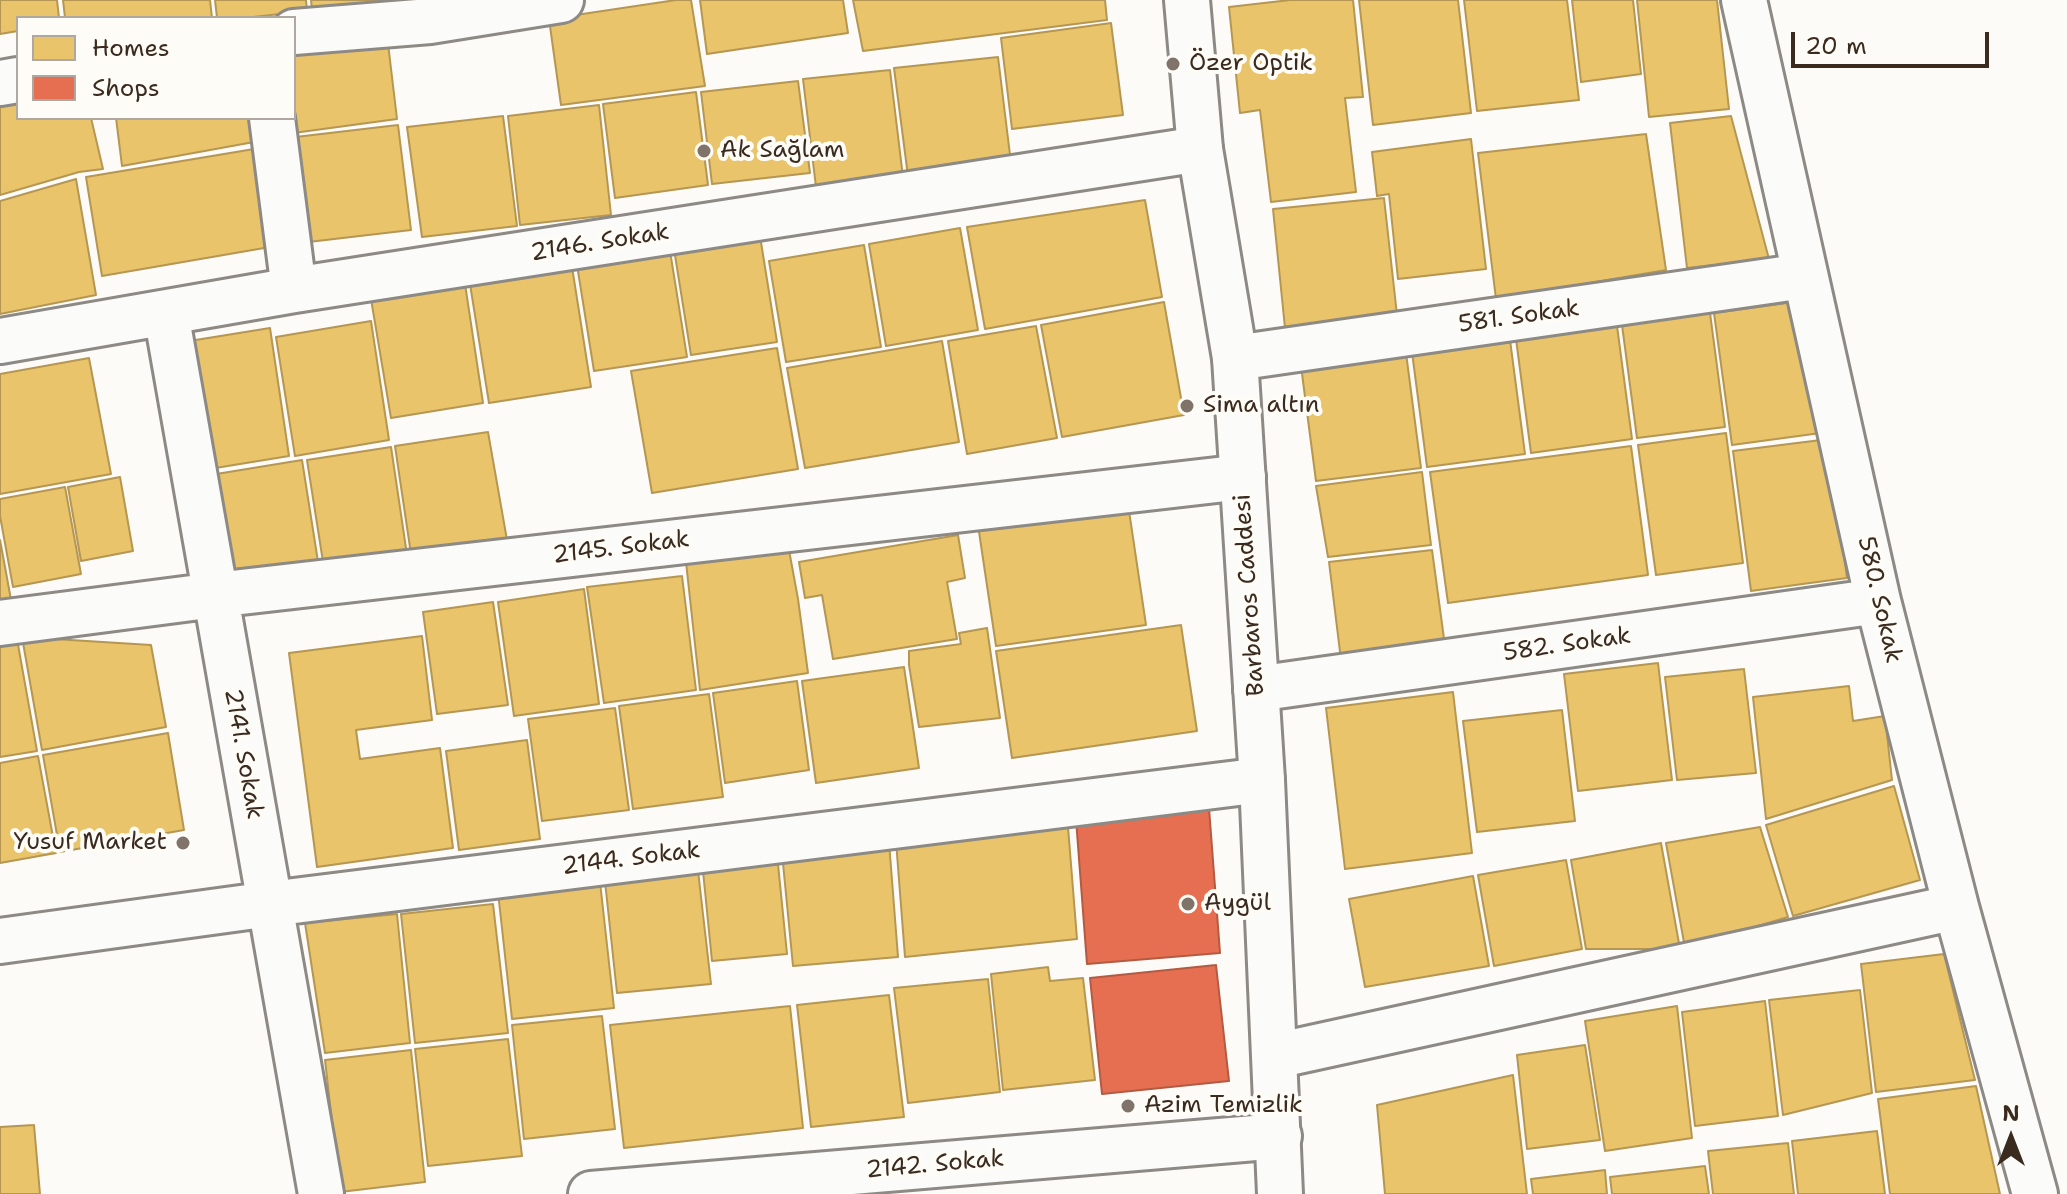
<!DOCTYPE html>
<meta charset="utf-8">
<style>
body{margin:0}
#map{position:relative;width:2067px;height:1194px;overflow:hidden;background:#fcfbf8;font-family:"Shantell Sans",sans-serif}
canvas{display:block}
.legend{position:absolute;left:16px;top:16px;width:280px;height:104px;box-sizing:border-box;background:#fdfcf7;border:2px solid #afa8a0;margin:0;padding:10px 14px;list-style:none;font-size:24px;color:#3b2a1e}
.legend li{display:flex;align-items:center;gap:16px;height:40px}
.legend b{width:40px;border:2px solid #afa8a0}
.north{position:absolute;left:1971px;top:1098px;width:80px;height:80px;-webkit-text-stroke:6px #fdfcf7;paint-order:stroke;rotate:0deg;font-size:22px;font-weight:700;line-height:32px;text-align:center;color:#3b2a1e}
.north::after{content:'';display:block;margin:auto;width:28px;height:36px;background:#3b2a1e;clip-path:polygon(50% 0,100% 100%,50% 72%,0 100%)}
.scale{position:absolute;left:1791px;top:32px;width:198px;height:36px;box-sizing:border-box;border:4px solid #3b2a1e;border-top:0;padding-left:10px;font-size:24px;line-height:28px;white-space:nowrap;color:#3b2a1e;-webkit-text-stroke:6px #fdfcf7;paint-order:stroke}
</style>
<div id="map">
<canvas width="2067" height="1194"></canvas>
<ul class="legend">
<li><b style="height:22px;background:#e9c46a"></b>Homes</li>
<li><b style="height:22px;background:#e76f51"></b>Shops</li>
</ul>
<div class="north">N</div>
<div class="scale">20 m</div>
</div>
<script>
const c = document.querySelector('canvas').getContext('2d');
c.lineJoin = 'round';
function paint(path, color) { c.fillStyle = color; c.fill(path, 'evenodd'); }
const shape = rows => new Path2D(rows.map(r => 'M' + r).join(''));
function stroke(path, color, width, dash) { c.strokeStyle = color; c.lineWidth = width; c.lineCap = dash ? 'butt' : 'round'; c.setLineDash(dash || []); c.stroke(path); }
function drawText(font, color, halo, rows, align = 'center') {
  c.font = font + ' "Shantell Sans",sans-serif'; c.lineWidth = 8; c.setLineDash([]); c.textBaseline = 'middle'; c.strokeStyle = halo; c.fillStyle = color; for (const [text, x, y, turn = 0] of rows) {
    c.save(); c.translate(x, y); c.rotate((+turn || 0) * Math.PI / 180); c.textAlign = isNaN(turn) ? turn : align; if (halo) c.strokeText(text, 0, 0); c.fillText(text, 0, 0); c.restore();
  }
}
const homes = shape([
 [0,0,57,0,59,18,18,18,18,31,0,34,0,0],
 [63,0,210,0,212,18,65,18,63,0],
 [215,0,306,0,307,11,244,18,217,18,215,0],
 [311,0,407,0,312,10,311,0],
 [676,0,691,0,705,86,561,105,549,19,676,0],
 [700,0,843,0,848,33,707,54,700,0],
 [853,0,1105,0,1107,20,863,51,853,0],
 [1290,0,1353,0,1363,97,1345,98,1356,192,1271,202,1260,110,1240,113,1229,7,1290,0],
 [1359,0,1458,0,1471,113,1373,125,1359,0],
 [1464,0,1567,0,1579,100,1477,111,1464,0],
 [1572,0,1633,0,1641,74,1581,82,1572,0],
 [1637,0,1717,0,1729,109,1649,117,1637,0],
 [1111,23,1123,115,1012,129,1001,38,1111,23],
 [387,35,397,119,286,134,294,118,294,45,387,35],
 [998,57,1011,163,908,176,894,68,998,57],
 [890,70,903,177,816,187,803,79,890,70],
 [798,81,810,173,712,184,701,92,798,81],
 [696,92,708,185,615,198,603,104,696,92],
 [18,95,18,118,91,118,103,169,79,172,0,195,0,100,18,95],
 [599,105,611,215,520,225,508,116,599,105],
 [503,116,517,226,422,237,407,127,503,116],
 [1731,116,1769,259,1687,268,1670,123,1731,116],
 [116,118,252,118,254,142,122,166,116,118],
 [398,125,411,230,300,243,287,138,398,125],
 [1646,134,1666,270,1496,299,1478,153,1646,134],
 [1471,139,1486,269,1398,279,1389,194,1377,196,1372,152,1471,139],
 [254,149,270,247,102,276,86,177,254,149],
 [76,179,96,295,0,314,0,201,76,179],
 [1384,198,1397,315,1285,328,1273,209,1384,198],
 [1145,200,1162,297,985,329,967,227,1145,200],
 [960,228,978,330,886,346,869,244,960,228],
 [760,236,777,342,691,355,674,249,760,236],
 [864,245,881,347,786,362,769,261,864,245],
 [670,251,687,357,594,371,577,265,670,251],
 [572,267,591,387,489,403,470,284,572,267],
 [465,284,483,403,391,418,371,299,465,284],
 [1164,302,1184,415,1062,437,1041,325,1164,302],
 [1794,302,1828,432,1732,445,1714,313,1794,302],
 [1710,313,1725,427,1637,438,1622,325,1710,313],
 [371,321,389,440,295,456,276,337,371,321],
 [1036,326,1057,438,967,454,948,341,1036,326],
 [1617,326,1632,439,1531,453,1516,339,1617,326],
 [270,328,289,456,197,471,177,343,270,328],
 [1510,340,1525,454,1427,467,1412,352,1510,340],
 [942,341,959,442,805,468,787,368,942,341],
 [777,348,798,469,652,493,631,371,777,348],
 [1406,353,1421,468,1316,481,1301,366,1406,353],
 [89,358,111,474,0,494,0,374,89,358],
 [488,432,507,540,411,554,395,446,488,432],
 [1726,433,1743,563,1656,575,1638,445,1726,433],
 [1829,439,1847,578,1751,591,1733,451,1829,439],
 [1631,446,1648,575,1448,603,1430,472,1631,446],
 [391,447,407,555,324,568,307,460,391,447],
 [302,460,319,568,216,584,198,477,302,460],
 [1422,472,1431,545,1328,557,1316,486,1422,472],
 [120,477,133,551,81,561,68,487,120,477],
 [65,487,81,574,13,587,0,516,0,499,65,487],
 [1128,504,1146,625,996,646,978,525,1128,504],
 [958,535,965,578,947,582,957,639,833,659,822,595,805,598,799,562,958,535],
 [0,540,12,605,0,607,0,540],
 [789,550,798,599,808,673,700,690,686,562,789,550],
 [1432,550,1445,646,1341,660,1329,562,1432,550],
 [682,576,696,690,604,703,587,587,682,576],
 [584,589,599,704,514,716,498,602,584,589],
 [493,602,508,705,437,714,423,612,493,602],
 [1181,625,1197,731,1012,758,996,651,1181,625],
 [987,628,1000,718,919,727,909,665,909,651,961,644,959,633,987,628],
 [422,636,432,720,356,730,360,759,440,748,453,848,317,867,289,653,422,636],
 [22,637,151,645,166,727,42,750,22,637],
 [17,639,37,751,0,757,0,642,17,639],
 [1658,663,1672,780,1578,791,1564,674,1658,663],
 [904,667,919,768,816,783,802,681,904,667],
 [1744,669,1756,773,1677,780,1665,677,1744,669],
 [797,681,809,770,725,783,713,693,797,681],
 [1849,686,1853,721,1885,716,1892,780,1766,819,1753,697,1849,686],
 [1453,692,1472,853,1345,869,1326,708,1453,692],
 [709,694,723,797,633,809,619,706,709,694],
 [615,708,629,810,542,821,528,719,615,708],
 [1562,710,1575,821,1477,832,1463,721,1562,710],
 [168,733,184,830,60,852,43,755,168,733],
 [527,740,540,839,459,850,446,751,527,740],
 [38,756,56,853,0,863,0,763,38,756],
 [1894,786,1920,880,1793,916,1766,825,1894,786],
 [1068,827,1077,939,905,957,896,841,1068,827],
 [1760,827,1788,917,1685,948,1666,843,1760,827],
 [889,842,898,957,793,966,782,853,889,842],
 [1661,843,1680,949,1586,949,1571,860,1661,843],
 [777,854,787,954,712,961,702,861,777,854],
 [1566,860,1582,949,1494,966,1478,875,1566,860],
 [697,862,711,984,617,993,604,872,697,862],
 [599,873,614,1008,512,1019,497,883,599,873],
 [1473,876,1489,966,1365,987,1349,899,1473,876],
 [493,904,508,1033,415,1043,401,914,493,904],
 [397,914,410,1043,325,1053,305,923,397,914],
 [1944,954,1975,1080,1876,1092,1861,964,1944,954],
 [1048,967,1050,981,1083,978,1095,1080,1003,1090,991,974,1048,967],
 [988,979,1000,1092,908,1103,894,988,988,979],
 [1860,990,1872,1093,1783,1115,1769,1000,1860,990],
 [889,995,904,1117,811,1127,797,1005,889,995],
 [1765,1001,1778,1116,1695,1126,1682,1012,1765,1001],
 [790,1006,803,1128,624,1148,610,1025,790,1006],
 [1677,1006,1692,1138,1605,1151,1585,1021,1677,1006],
 [602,1016,615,1129,524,1139,512,1025,602,1016],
 [508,1039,522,1156,428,1166,415,1049,508,1039],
 [1585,1045,1600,1140,1527,1149,1517,1055,1585,1045],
 [411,1050,425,1182,340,1192,325,1060,411,1050],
 [1513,1075,1527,1194,1385,1194,1377,1105,1513,1075],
 [1976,1086,2000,1194,1890,1194,1878,1099,1976,1086],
 [34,1125,40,1194,0,1194,0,1127,34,1125],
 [1877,1131,1885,1194,1798,1194,1792,1141,1877,1131],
 [1788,1143,1794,1194,1713,1194,1708,1151,1788,1143],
 [1705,1166,1709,1194,1612,1194,1610,1177,1705,1166],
 [1605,1170,1607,1194,1533,1194,1531,1179,1605,1170]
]);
const shops = shape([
 [1209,808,1220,953,1087,964,1076,819,1209,808],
 [1216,965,1229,1081,1102,1094,1090,978,1216,965]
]);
const minor = shape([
 [1744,0,1878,601,1956,907,2035,1194],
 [294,32,430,21,561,0],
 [0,83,18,80],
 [272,118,294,290],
 [166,313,321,1194],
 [0,341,294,290,1200,149],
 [1235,358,1804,276],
 [0,623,215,595,1243,477],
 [1256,689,1878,601],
 [0,941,270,904,1262,780],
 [1275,1056,1956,907],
 [591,1194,1279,1136]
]);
const major = shape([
 [1187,0,1200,149,1235,358,1262,780,1280,1194]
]);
const markers = [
 [1173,64,8,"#7f736a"],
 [704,151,8,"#7f736a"],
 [1187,406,8,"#7f736a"],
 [183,843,8,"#7f736a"],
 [1188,904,8,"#7f736a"],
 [1128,1106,8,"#7f736a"]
];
const poiNames = [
 ["Özer Optik",1189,64],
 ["Ak Sağlam",720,151],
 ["Sima altın",1203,406],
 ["Yusuf Market",167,843,"right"],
 ["Aygül",1204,904],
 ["Azim Temizlik",1144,1106]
];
const streetNames = [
 ["2146. Sokak",600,243,-9],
 ["581. Sokak",1519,317,-8],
 ["2145. Sokak",621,548,-7],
 ["Barbaros Caddesi",1250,595,-94],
 ["580. Sokak",1879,600,77],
 ["582. Sokak",1567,645,-8],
 ["2141. Sokak",243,754,80],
 ["2144. Sokak",631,859,-7],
 ["2142. Sokak",935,1165,-5]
];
paint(homes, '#e9c46a');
stroke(homes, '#b59653', 2);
paint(shops, '#e76f51');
stroke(shops, '#b35a42', 2);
stroke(minor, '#8d8985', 50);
stroke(major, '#8d8985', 50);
stroke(minor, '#fbfbf9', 44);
stroke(major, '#fbfbf9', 44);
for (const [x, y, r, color] of markers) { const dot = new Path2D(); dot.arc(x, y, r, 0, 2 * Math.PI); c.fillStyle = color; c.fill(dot); stroke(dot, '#fdfcf7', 3); }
drawText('24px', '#3b2a1e', '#fdfcf7', poiNames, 'left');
drawText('24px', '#3b2a1e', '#fdfcf7', streetNames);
</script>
